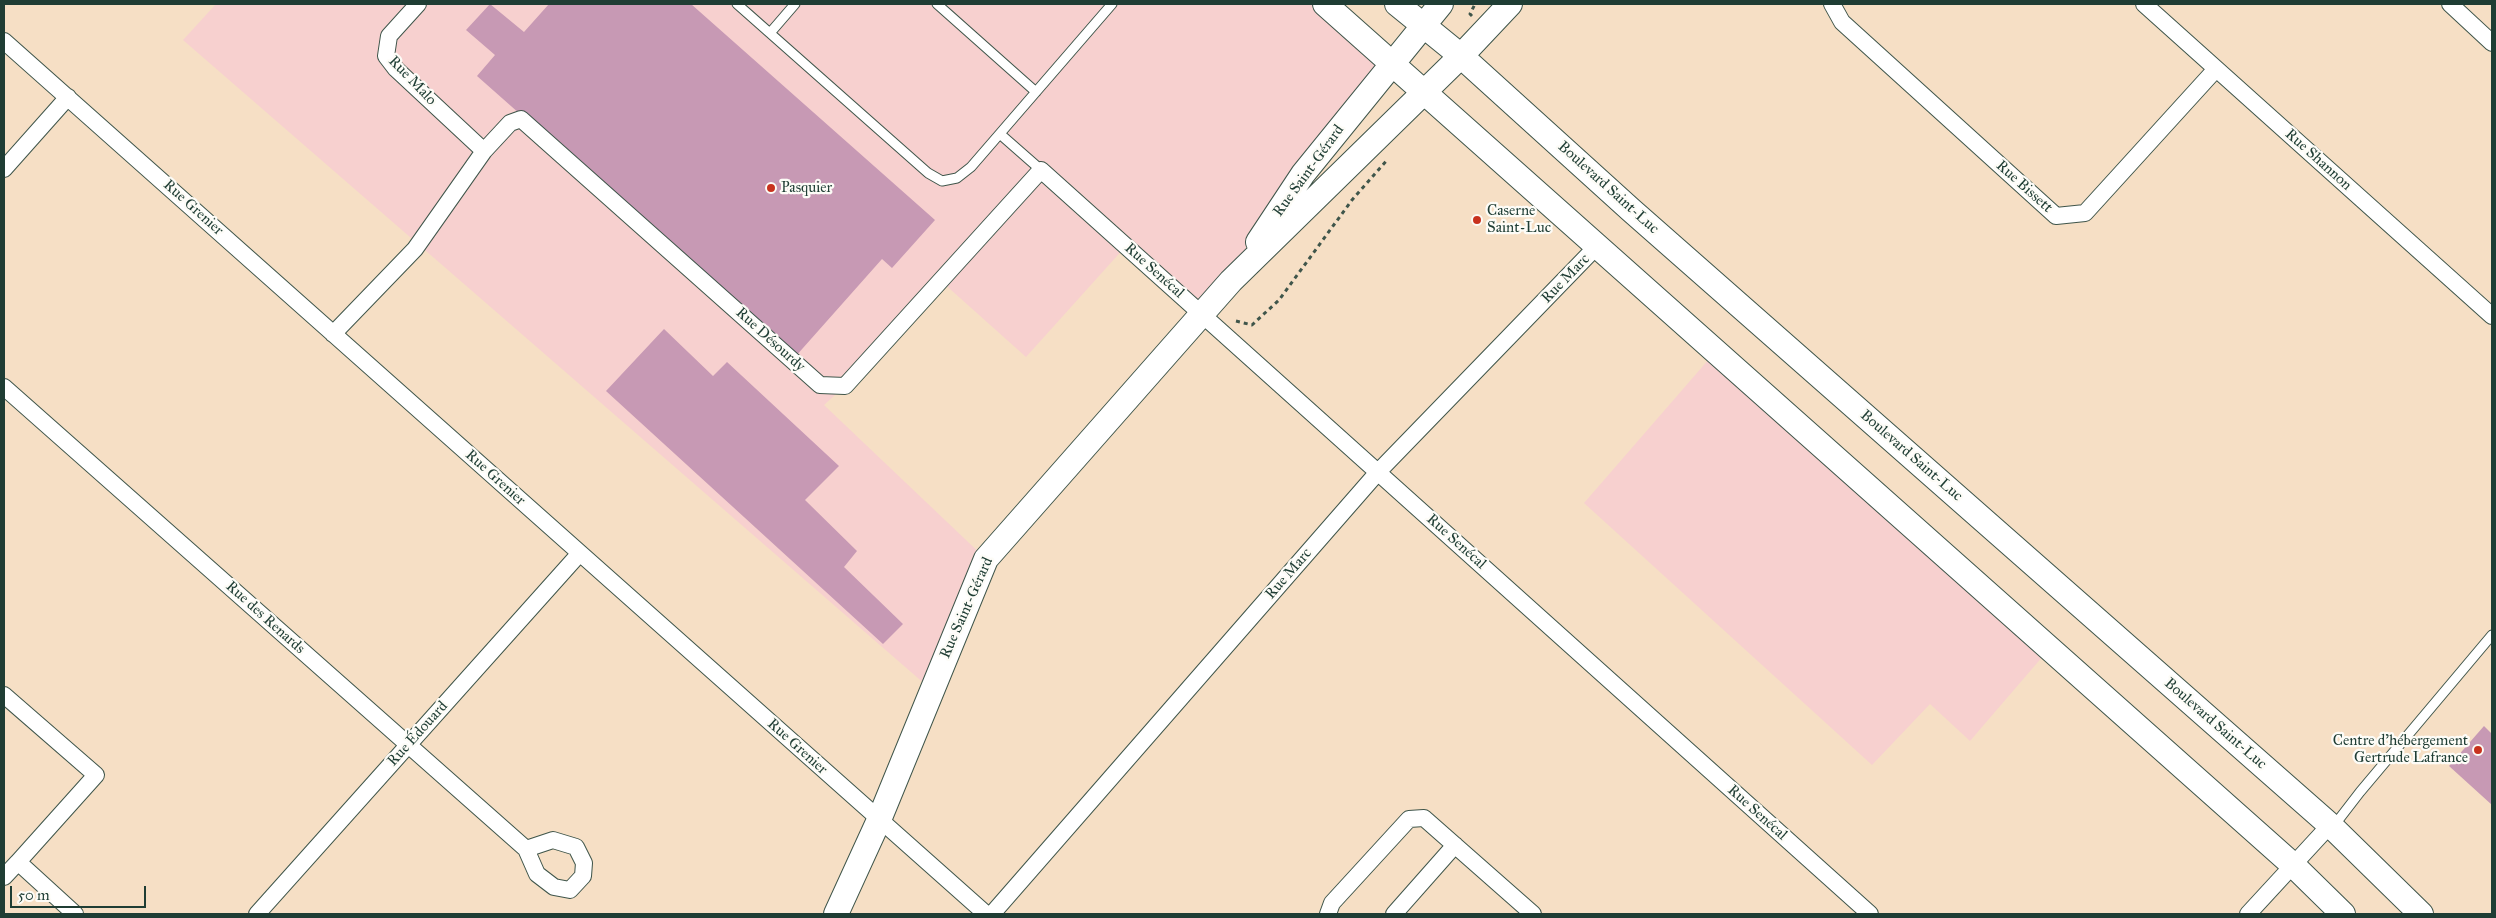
<!DOCTYPE html>
<meta charset="utf-8">
<style>
body{margin:0}
#map{position:relative;width:2496px;height:918px;overflow:hidden;background:#f6dfc5;font-family:"IM FELL Great Primer",serif}
canvas{display:block}
.frame{position:absolute;inset:0;border:5px solid #1f3d34;pointer-events:none}
.scale{position:absolute;left:10px;top:886px;width:136px;height:22px;box-sizing:border-box;border:2px solid #1f3d34;border-top:0;padding-left:6px;font-size:15px;line-height:18px;white-space:nowrap;color:#1f3d34;-webkit-text-stroke:4px #fdfcf7;paint-order:stroke}
</style>
<div id="map">
<canvas width="2496" height="918"></canvas>
<div class="frame"></div>
<div class="scale">50 m</div>
</div>
<script>
const c = document.querySelector('canvas').getContext('2d');
c.lineJoin = 'round';
function paint(path, color) { c.fillStyle = color; c.fill(path, 'evenodd'); }
const shape = rows => new Path2D(rows.map(r => 'M' + r).join(''));
function stroke(path, color, width, dash) { c.strokeStyle = color; c.lineWidth = width; c.lineCap = dash ? 'butt' : 'round'; c.setLineDash(dash || []); c.stroke(path); }
function drawText(font, color, halo, rows, align = 'center') {
  c.font = font + ' "IM FELL Great Primer",serif'; c.lineWidth = 4.5; c.setLineDash([]); c.textBaseline = 'middle'; c.strokeStyle = halo; c.fillStyle = color; for (const [text, x, y, turn = 0] of rows) {
    c.save(); c.translate(x, y); c.rotate((+turn || 0) * Math.PI / 180); c.textAlign = isNaN(turn) ? turn : align; if (halo) c.strokeText(text, 0, 0); c.fillText(text, 0, 0); c.restore();
  }
}
const built = shape([
 [216,4,1325,4,1391,63,1201,313,1126,246,1026,357,941,281,845,386,824,405,986,559,934,692,183,40],
 [1716,351,2050,648,1970,741,1930,704,1872,765,1584,503]
]);
const building = shape([
 [490,4,524,32,549,4,691,4,935,220,892,268,882,259,795,357,477,76,495,55,466,30],
 [664,329,713,376,727,362,839,466,805,500,857,551,844,567,903,624,883,644,606,391],
 [2484,726,2492,734,2492,805,2449,766]
]);
const path = shape([
 [1472,16,1470,14,1475,4],
 [1236,321,1252,325,1279,300,1352,200,1388,159]
]);
const lane = shape([
 [737,4,928,173,942,181,957,178,971,167,1112,4],
 [937,4,1036,92],
 [770,33,795,4],
 [1000,134,1041,170],
 [2333,827,2360,792,2492,635]
]);
const street = shape([
 [418,4,389,36,386,56,396,69,484,151],
 [1832,4,1842,22,2056,216,2085,213,2216,69],
 [2144,4,2492,316],
 [2450,4,2492,43],
 [4,41,986,914],
 [4,169,68,97],
 [333,334,415,249,484,151,510,123,521,119,820,385,845,386,1041,170,1870,914],
 [4,387,526,849,537,874,554,887,570,890,583,876,584,863,576,847,553,840,526,849],
 [4,695,96,775,18,862,75,914],
 [4,877,18,862],
 [257,914,580,553],
 [992,914,1378,472,1598,245],
 [1328,914,1332,903,1409,819,1424,818,1533,914],
 [1394,914,1455,845],
 [2248,914,2330,825]
]);
const secondary = shape([
 [1325,4,2293,865,2343,914],
 [1397,4,1461,56,1631,210,2330,825,2421,914],
 [1258,242,1303,174,1441,4],
 [836,914,879,820,986,559,1231,281,1461,56,1510,4]
]);
const markers = [
 [771,188,5,"#c8321e"],
 [1477,220,5,"#c8321e"],
 [2478,750,5,"#c8321e"]
];
const streetNames = [
 ["Rue Malo",412,81,46],
 ["Rue Shannon",2318,160,42],
 ["Rue Saint-Gérard",1309,171,-54],
 ["Rue Bissett",2024,187,42],
 ["Boulevard Saint-Luc",1608,188,42],
 ["Rue Grenier",193,208,42],
 ["Rue Senécal",1154,271,42],
 ["Rue Marc",1566,279,-46],
 ["Rue Désourdy",770,340,42],
 ["Boulevard Saint-Luc",1911,456,41],
 ["Rue Grenier",495,478,42],
 ["Rue Senécal",1456,542,42],
 ["Rue Marc",1289,574,-49],
 ["Rue Saint-Gérard",967,608,-66],
 ["Rue des Renards",265,618,42],
 ["Boulevard Saint-Luc",2215,724,41],
 ["Rue Édouard",418,734,-48],
 ["Rue Grenier",797,747,42],
 ["Rue Senécal",1757,813,42]
];
const poiNames = [
 ["Pasquier",781,188],
 ["Caserne",1487,211],
 ["Saint-Luc",1487,228],
 ["Centre d'hébergement",2468,741,"right"],
 ["Gertrude Lafrance",2468,758,"right"]
];
paint(built, '#f7d0cf');
paint(building, '#c799b4');
stroke(lane, '#3f554a', 11);
stroke(street, '#3f554a', 18);
stroke(secondary, '#3f554a', 26);
stroke(path, '#3f554a', 3, [4, 4]);
stroke(lane, '#fff', 9);
stroke(street, '#fff', 16);
stroke(secondary, '#fff', 24);
for (const [x, y, r, color] of markers) { const dot = new Path2D(); dot.arc(x, y, r, 0, 2 * Math.PI); c.fillStyle = color; c.fill(dot); stroke(dot, '#fdfcf7', 2); }
drawText('15px', '#1f3d34', '#fdfcf7', streetNames);
drawText('15px', '#1f3d34', '#fdfcf7', poiNames, 'left');
</script>
